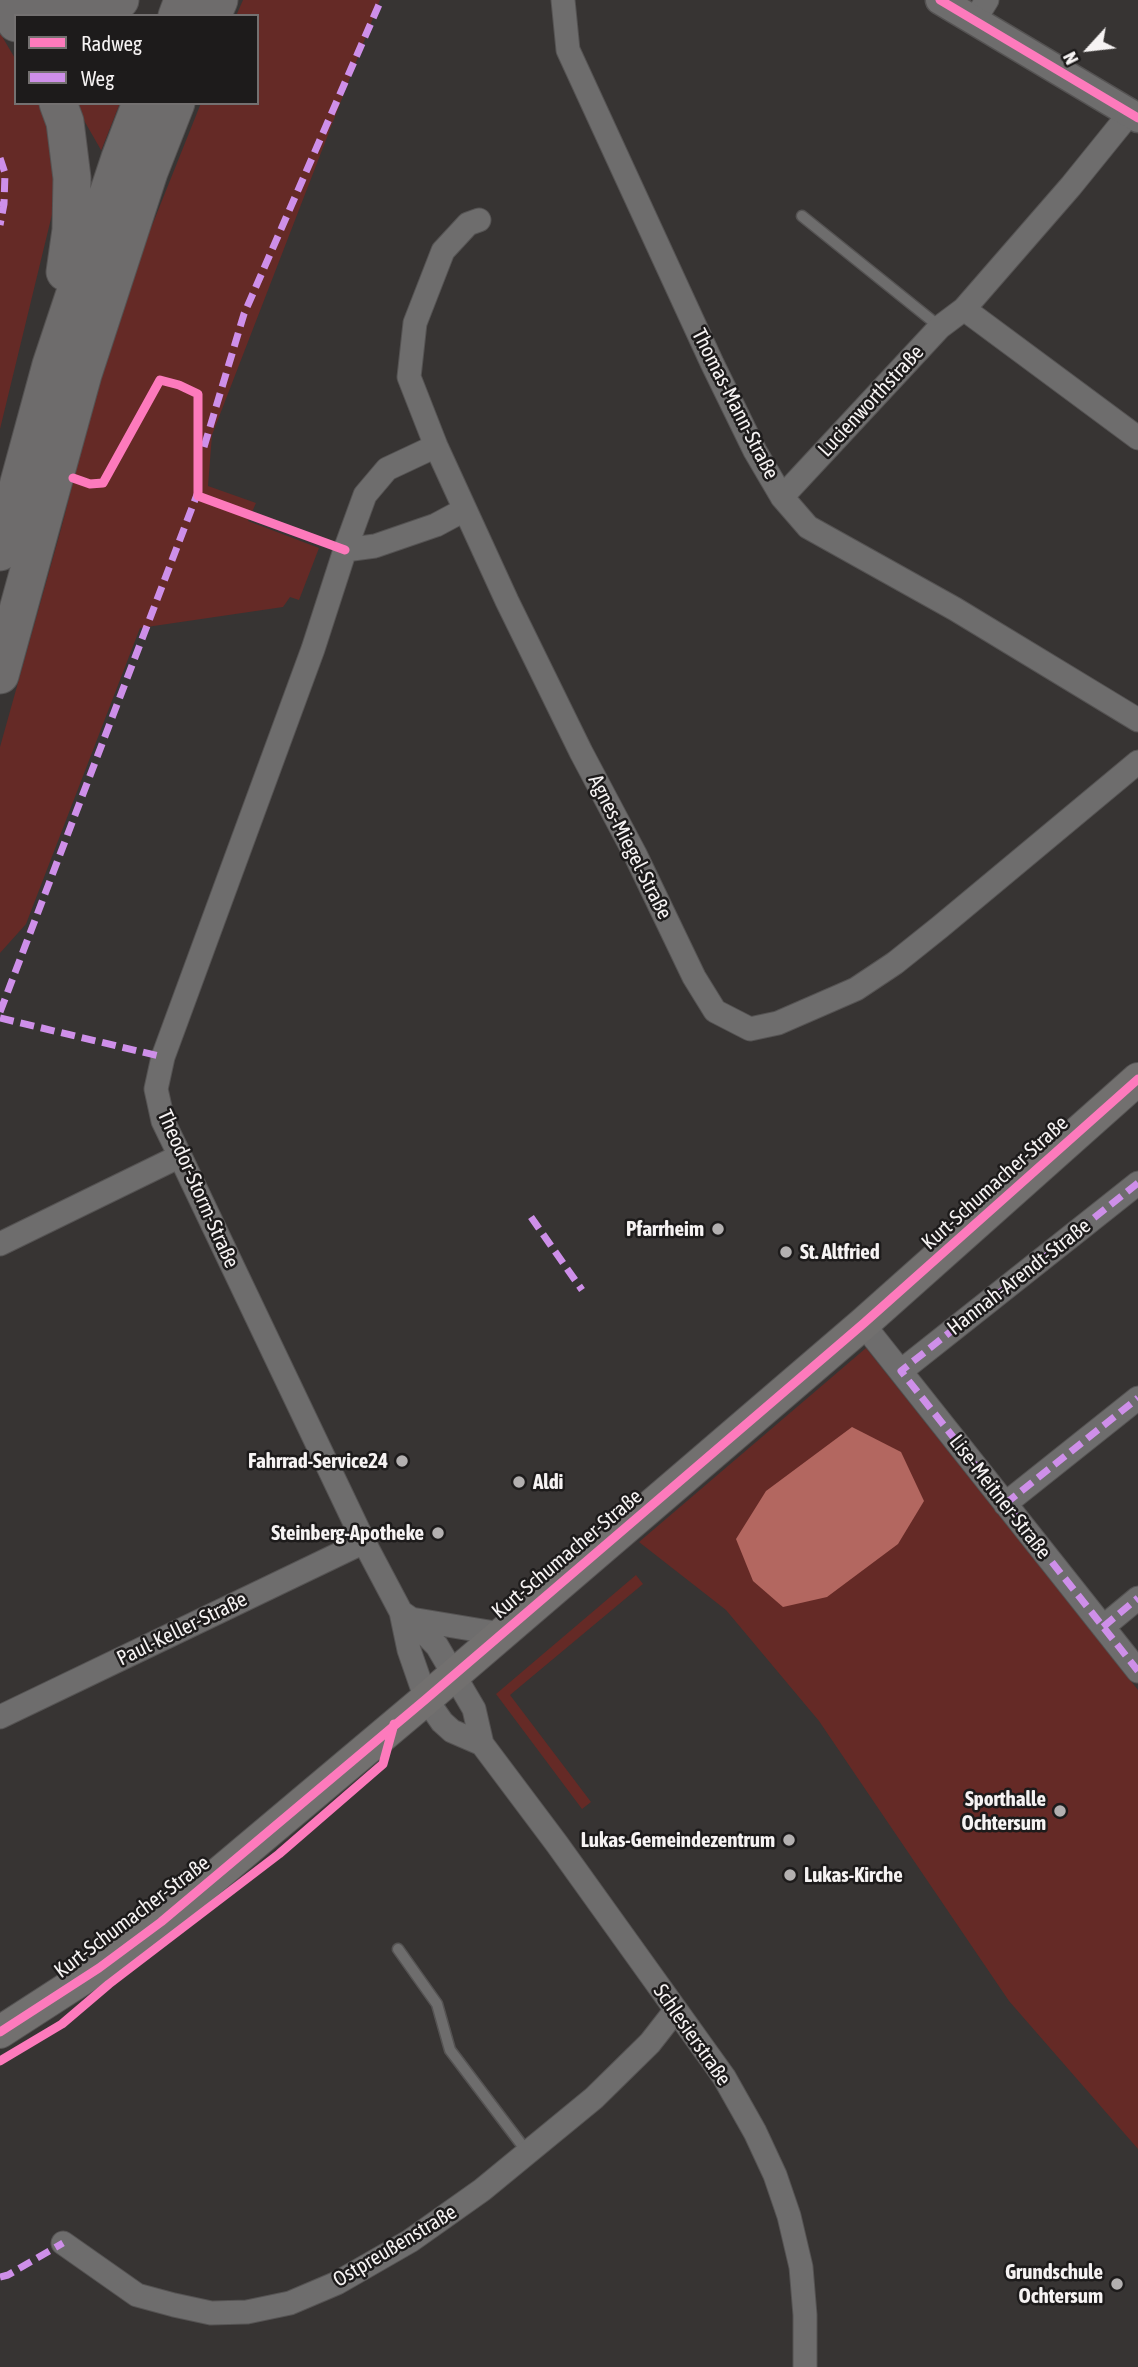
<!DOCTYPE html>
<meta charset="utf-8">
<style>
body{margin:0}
#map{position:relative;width:1138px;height:2367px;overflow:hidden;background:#373433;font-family:"Asap Condensed",sans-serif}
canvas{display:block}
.legend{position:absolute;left:14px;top:14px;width:245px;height:91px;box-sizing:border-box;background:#1d1b1b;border:2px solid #747171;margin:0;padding:9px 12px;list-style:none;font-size:21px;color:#f6f3f3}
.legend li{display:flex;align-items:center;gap:14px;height:35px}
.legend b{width:35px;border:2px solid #747171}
.north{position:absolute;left:1054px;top:14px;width:70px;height:70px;-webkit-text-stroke:5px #1d1b1b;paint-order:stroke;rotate:243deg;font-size:19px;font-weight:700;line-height:28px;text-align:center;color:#f6f3f3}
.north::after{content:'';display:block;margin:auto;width:24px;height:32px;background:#f6f3f3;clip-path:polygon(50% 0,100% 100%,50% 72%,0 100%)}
</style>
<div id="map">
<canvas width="1138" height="2367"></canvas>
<ul class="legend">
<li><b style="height:9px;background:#fd7abc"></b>Radweg</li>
<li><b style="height:9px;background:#ce8fe9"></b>Weg</li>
</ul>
<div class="north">N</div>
</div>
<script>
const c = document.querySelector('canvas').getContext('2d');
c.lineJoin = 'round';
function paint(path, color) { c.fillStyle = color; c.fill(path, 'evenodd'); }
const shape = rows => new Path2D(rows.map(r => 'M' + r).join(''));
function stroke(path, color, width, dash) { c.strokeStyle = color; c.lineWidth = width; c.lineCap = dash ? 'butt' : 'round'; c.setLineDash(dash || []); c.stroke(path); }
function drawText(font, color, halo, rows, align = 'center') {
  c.font = font + ' "Asap Condensed",sans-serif'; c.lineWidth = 5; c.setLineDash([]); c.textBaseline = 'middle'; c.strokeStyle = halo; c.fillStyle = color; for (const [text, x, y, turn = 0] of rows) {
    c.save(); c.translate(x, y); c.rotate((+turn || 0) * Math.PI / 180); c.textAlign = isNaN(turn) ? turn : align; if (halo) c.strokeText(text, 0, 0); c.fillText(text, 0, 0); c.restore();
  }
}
const green = shape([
 [243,0,380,0,212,435,208,486,256,503,248,521,319,548,299,600,290,597,283,607,140,628,26,924,0,953,0,747,61,529,115,318,201,103,257,103,257,16,236,16],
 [0,33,16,60,16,103,41,103,44,109,56,198,0,429],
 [74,103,120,103,101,151,101,150],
 [866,1348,1138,1690,1138,2149,1009,2001,819,1721,726,1610,639,1542],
 [636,1575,643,1584,510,1695,591,1802,582,1809,496,1694]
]);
const water = shape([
 [852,1427,901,1452,924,1501,898,1544,827,1597,783,1607,753,1581,736,1539,766,1491]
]);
const service = shape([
 [802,216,940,327],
 [398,1949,437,2004,450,2050,528,2153]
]);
const minor = shape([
 [563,0,568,50,712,363,755,451,782,497,808,527,955,609,1138,720],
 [974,21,987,0],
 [479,220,468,224,443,251,415,323,409,377,436,446,507,601,581,752,635,854,694,977,715,1011,750,1029,778,1023,856,989,895,963,940,927,1138,762],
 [964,309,1138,438],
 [436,446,387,469,365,495,345,550,313,649,163,1057,156,1089,163,1121,180,1156,364,1542,401,1612,409,1650,426,1699,442,1722,452,1731,482,1744],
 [782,497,940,327,964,309,1071,186,1130,113],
 [345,550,375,546,436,525,464,510],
 [0,1244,180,1156],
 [863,1324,1138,1671],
 [901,1371,1138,1183],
 [1005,1504,1138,1398],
 [401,1612,411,1619,437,1646,474,1709,482,1744,557,1844,724,2077,755,2132,775,2175,789,2216,801,2267,805,2315,805,2367],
 [411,1619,501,1634],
 [1103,1627,1138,1598],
 [0,1717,364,1542],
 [63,2243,137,2295,174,2305,211,2313,247,2312,290,2303,337,2283,410,2241,482,2190,594,2098,650,2043,675,2011]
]);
const tertiary = shape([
 [940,0,1138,118]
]);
const secondary = shape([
 [0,2032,99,1968,161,1922,426,1699,863,1324,1138,1079]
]);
const trunk = shape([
 [1,0,16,23],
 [34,0,52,6,72,8,101,6,120,0],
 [177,16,183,0],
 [212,16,219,0],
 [58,103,65,122,72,178,71,230,65,272],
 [0,552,51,365,120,158,141,103],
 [0,675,83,374,149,172,176,103]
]);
const quiet = shape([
 [0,158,5,173,4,204],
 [0,202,4,204,0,225],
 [204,447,244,314,381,0],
 [0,1012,198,492],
 [0,1018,163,1057],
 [1138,1183,901,1371,1138,1671],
 [531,1217,582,1290],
 [1005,1504,1138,1398],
 [1103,1627,1138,1598],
 [0,2277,8,2275,63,2243]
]);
const cycleway = shape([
 [940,0,1138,118],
 [73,478,90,484,103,483,160,380,179,385,198,394,198,496,345,550],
 [0,2032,99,1968,161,1922,426,1699,863,1324,1138,1079],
 [0,2061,62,2024,109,1984,279,1854,383,1764,394,1724]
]);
const markers = [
 [718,1229,7,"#b3b0b0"],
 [786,1252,7,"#b3b0b0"],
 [402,1461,7,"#b3b0b0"],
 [519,1482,7,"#b3b0b0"],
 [438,1533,7,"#b3b0b0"],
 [1060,1811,7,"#b3b0b0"],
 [789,1840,7,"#b3b0b0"],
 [790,1875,7,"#b3b0b0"],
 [1117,2284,7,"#b3b0b0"]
];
const streetNames = [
 ["Lucienworthstraße",871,401,-47],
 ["Thomas-Mann-Straße",735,404,63],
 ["Agnes-Miegel-Straße",630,847,63],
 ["Kurt-Schumacher-Straße",995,1183,-42],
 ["Theodor-Storm-Straße",198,1189,66],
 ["Hannah-Arendt-Straße",1019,1277,-38],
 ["Lise-Meitner-Straße",1000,1497,52],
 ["Kurt-Schumacher-Straße",567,1554,-40],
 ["Paul-Keller-Straße",182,1629,-26],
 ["Kurt-Schumacher-Straße",132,1917,-37],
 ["Schlesierstraße",692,2035,55],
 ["Ostpreußenstraße",395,2246,-31]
];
const poiNames = [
 ["Pfarrheim",704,1229],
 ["St. Altfried",800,1252,"left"],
 ["Fahrrad-Service24",388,1461],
 ["Aldi",533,1482,"left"],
 ["Steinberg-Apotheke",424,1533],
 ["Sporthalle",1046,1799],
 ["Ochtersum",1046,1823],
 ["Lukas-Gemeindezentrum",775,1840],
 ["Lukas-Kirche",804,1875,"left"],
 ["Grundschule",1103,2272],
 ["Ochtersum",1103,2296]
];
paint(green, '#652a26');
paint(water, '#b36760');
stroke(service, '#555353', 13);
stroke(minor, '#555353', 25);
stroke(tertiary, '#555353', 31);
stroke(secondary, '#555353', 34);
stroke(trunk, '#555353', 39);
stroke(service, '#6e6d6d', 10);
stroke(minor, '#6e6d6d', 23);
stroke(tertiary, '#6e6d6d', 28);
stroke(secondary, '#72706f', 32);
stroke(trunk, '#6e6c6c', 37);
stroke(quiet, '#ce8fe9', 7, [14, 7]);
stroke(cycleway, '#fd7abc', 9);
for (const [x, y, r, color] of markers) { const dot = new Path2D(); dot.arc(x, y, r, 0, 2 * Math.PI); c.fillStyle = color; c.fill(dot); stroke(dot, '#1d1b1b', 2.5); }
drawText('21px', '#f6f3f3', '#1d1b1b', streetNames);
drawText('bold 21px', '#f6f3f3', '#1d1b1b', poiNames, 'right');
</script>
